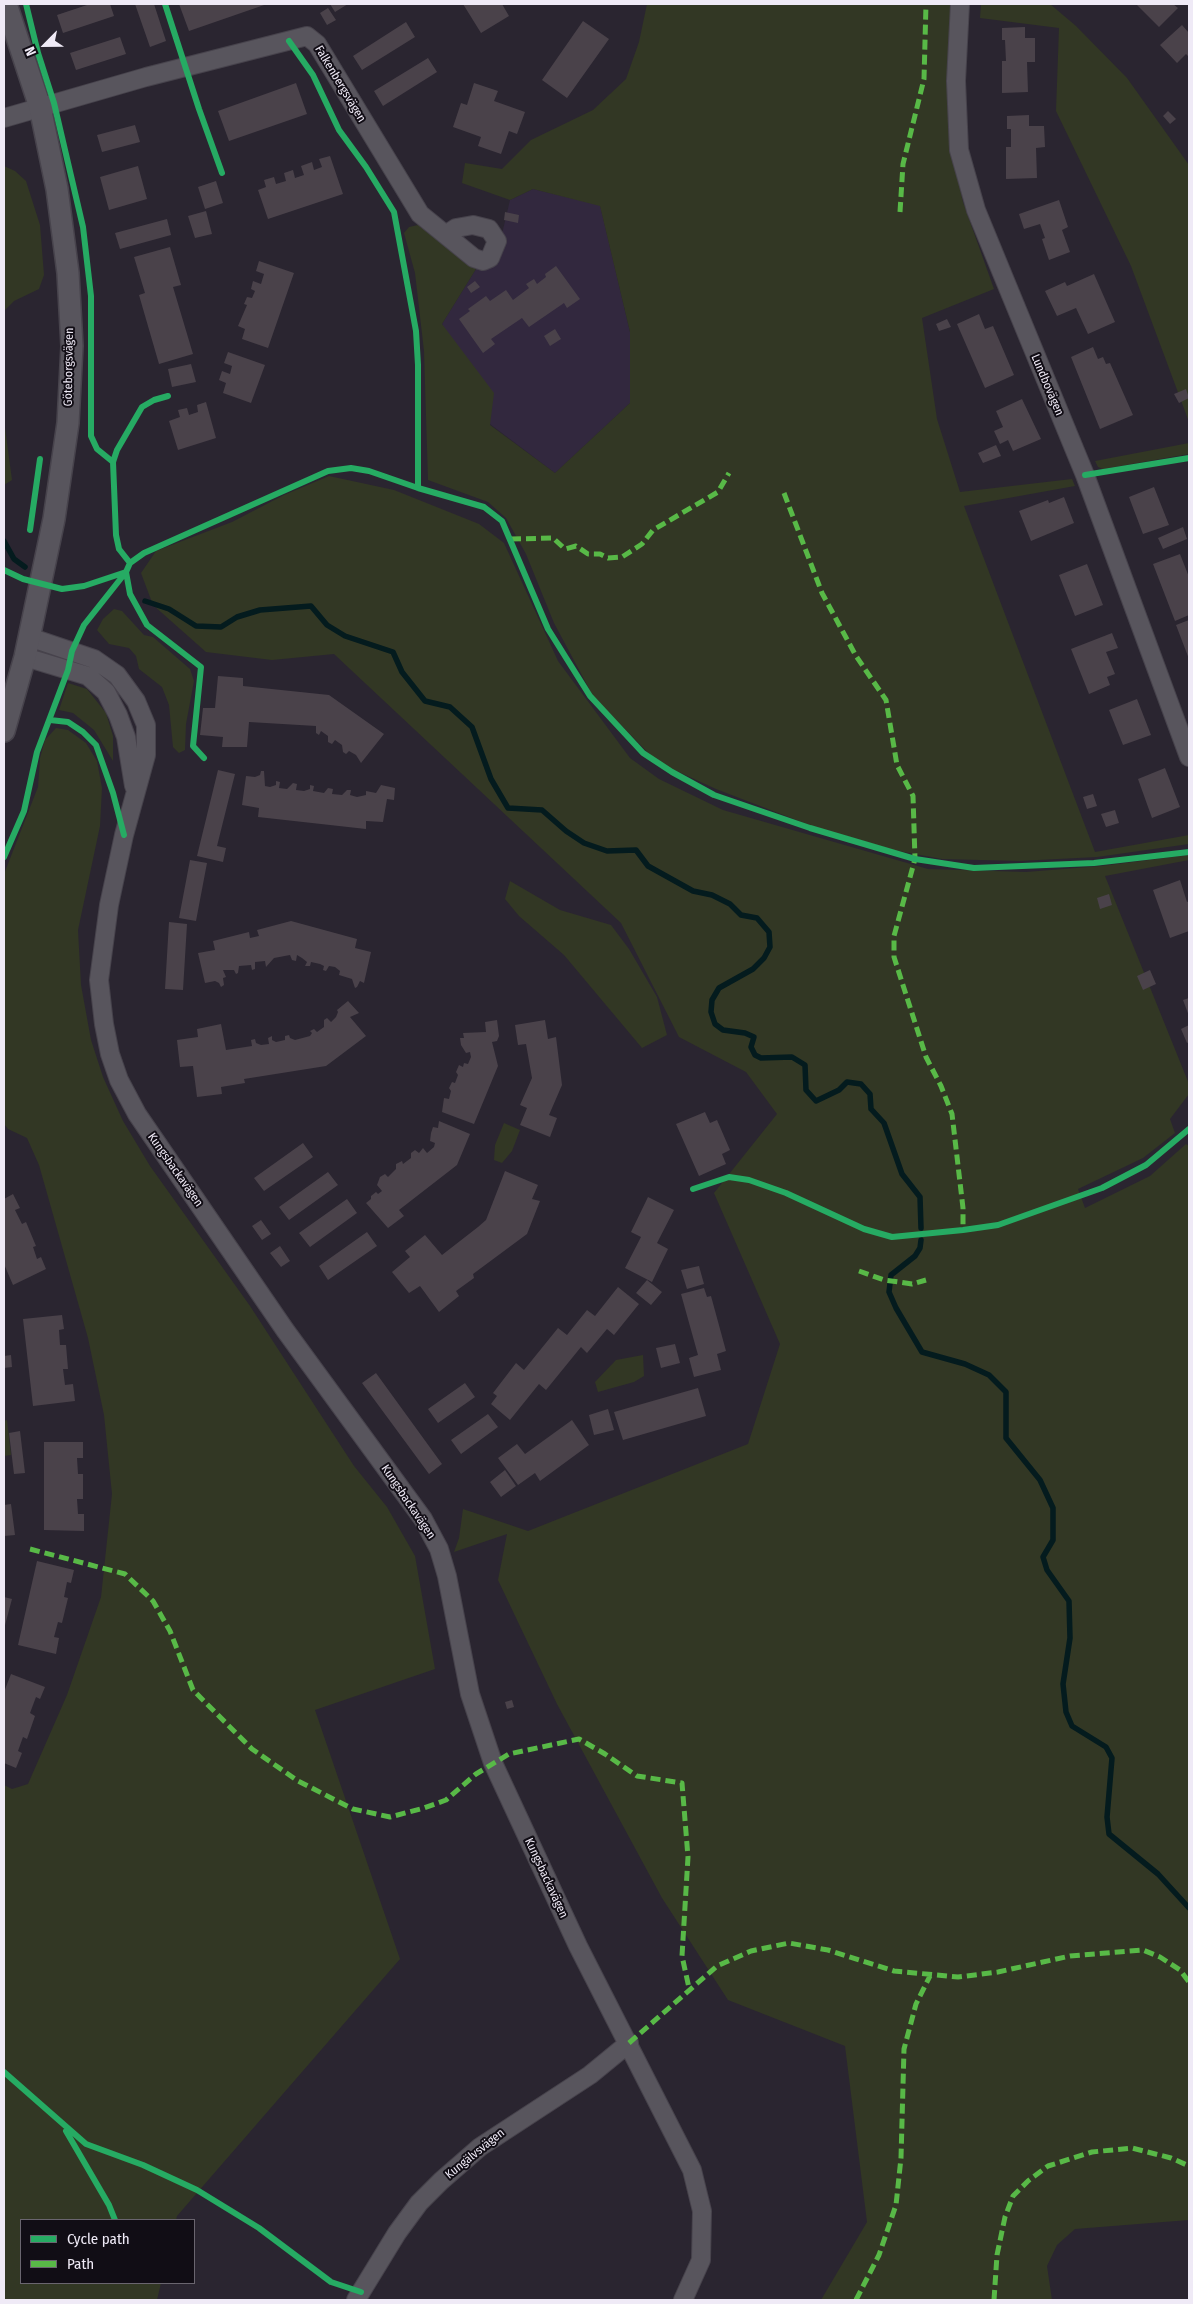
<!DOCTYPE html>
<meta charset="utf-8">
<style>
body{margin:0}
#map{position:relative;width:1193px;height:2304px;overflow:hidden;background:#2a2530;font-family:"Fira Sans Condensed",sans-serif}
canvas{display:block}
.frame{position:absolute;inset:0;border:5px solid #efeaf6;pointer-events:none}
.legend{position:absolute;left:20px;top:2219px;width:175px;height:65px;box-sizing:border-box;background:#110d15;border:1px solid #6a656f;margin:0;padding:6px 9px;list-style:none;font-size:15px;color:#efeaf6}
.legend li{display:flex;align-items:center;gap:10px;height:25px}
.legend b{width:25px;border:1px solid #6a656f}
.north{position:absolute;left:20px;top:20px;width:50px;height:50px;-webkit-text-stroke:4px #110d15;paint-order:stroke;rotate:247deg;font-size:14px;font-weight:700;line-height:20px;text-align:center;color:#efeaf6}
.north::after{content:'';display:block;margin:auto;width:18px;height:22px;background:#efeaf6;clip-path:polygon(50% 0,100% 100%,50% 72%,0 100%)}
</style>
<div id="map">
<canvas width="1193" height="2304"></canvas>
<div class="frame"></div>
<ul class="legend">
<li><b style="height:6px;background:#26ab63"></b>Cycle path</li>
<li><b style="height:6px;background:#58b947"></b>Path</li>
</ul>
<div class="north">N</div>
</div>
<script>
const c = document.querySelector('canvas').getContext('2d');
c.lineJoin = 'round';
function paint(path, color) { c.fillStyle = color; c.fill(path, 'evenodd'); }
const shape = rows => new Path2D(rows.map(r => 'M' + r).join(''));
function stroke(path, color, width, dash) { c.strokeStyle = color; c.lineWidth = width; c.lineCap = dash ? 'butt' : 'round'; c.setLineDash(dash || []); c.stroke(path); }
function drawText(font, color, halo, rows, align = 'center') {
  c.font = font + ' "Fira Sans Condensed",sans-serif'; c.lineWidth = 4; c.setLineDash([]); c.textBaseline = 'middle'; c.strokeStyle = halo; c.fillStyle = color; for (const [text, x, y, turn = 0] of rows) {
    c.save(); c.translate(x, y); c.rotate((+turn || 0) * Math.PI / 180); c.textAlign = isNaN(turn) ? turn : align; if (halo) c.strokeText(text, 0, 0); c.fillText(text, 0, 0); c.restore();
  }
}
const built = shape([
 [533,189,600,205,630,332,630,403,555,473,490,424,442,324,476,269,497,255,510,200]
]);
const green = shape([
 [647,4,957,4,951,148,963,202,994,289,922,318,937,419,960,492,1072,479,1075,486,964,506,1095,852,1189,835,1189,844,1097,857,1019,861,942,859,893,850,812,826,716,789,657,762,593,696,554,623,526,554,506,518,488,502,428,480,424,351,415,273,404,233,409,227,418,225,476,269,442,324,494,393,490,425,555,473,630,403,630,332,600,206,533,189,510,200,462,183,465,163,502,169,531,140,593,110,626,79,639,42],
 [981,4,1050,4,1076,26,1127,78,1189,165,1189,422,1131,266,1056,111,1059,28,980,18],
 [4,166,15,171,26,181,40,225,44,275,39,289,14,301,4,311],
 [4,420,12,480,4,485],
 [1189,443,1189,454,1103,469,1098,467,1095,461],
 [329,476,394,490,479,524,504,543,558,661,630,758,659,779,723,810,928,869,1026,872,1101,866,1189,855,1189,860,1105,876,1189,1084,1189,1094,1170,1119,1175,1133,1143,1158,1078,1189,1085,1208,1150,1176,1186,1144,1189,1146,1189,2220,1075,2229,1057,2245,1047,2266,1052,2300,821,2300,867,2222,845,2046,728,2000,662,1898,557,1704,498,1580,507,1534,454,1552,459,1538,463,1509,528,1531,748,1444,780,1344,714,1193,777,1114,746,1072,679,1037,621,923,334,654,272,660,206,652,153,605,141,573,156,551,232,522,284,495],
 [114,609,122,611,144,635,153,637,190,669,194,681,186,724,185,750,179,753,173,747,169,705,162,687,139,669,136,656,129,648,109,644,97,630,103,619],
 [68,683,87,689,106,713,113,736,113,761,94,730,73,713,59,710],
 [56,728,68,730,86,743,97,761,102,788,100,826,78,930,81,985,91,1040,103,1077,123,1121,150,1166,250,1306,354,1466,387,1507,415,1556,435,1669,315,1710,400,1959,177,2216,176,2220,21,2220,21,2283,161,2283,157,2300,4,2300,4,1785,12,1789,28,1784,67,1695,101,1597,112,1494,104,1415,88,1338,39,1165,27,1138,8,1129,4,1124,4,874,38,787,40,758,45,740],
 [510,881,560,910,611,925,629,949,657,997,667,1035,642,1048,564,955,519,916,505,899],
 [504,1123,520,1130,512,1151,502,1163,494,1160,495,1145],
 [643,1355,644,1376,634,1382,598,1392,595,1382,616,1360],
 [7,1420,11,1455,4,1456,4,1421]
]);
const stream = shape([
 [4,541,14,559,25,567],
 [145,601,169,609,196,626,221,627,237,617,260,610,311,606,327,625,345,636,393,652,402,672,425,701,450,707,472,727,491,779,508,808,542,810,566,831,584,843,607,851,636,850,648,866,693,891,712,895,730,904,741,915,757,918,769,932,770,947,764,958,753,969,719,988,712,1000,711,1012,715,1024,723,1030,745,1033,754,1037,751,1047,755,1055,761,1058,792,1057,805,1065,806,1090,816,1101,839,1090,847,1082,861,1084,870,1094,871,1109,884,1123,902,1174,920,1197,921,1228],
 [921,1240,920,1248,915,1256,891,1275,889,1292,896,1308,922,1352,965,1364,989,1375,1006,1392,1006,1438,1040,1480,1053,1508,1053,1540,1043,1557,1047,1570,1069,1601,1070,1638,1063,1684,1066,1712,1072,1726,1106,1747,1112,1758,1107,1817,1109,1834,1158,1874,1189,1908]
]);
const building = shape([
 [90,4,110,4,114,16,63,33,57,15],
 [135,4,154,4,166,41,150,47],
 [179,4,267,4,189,31],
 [330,4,348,4,335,12],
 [463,4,502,4,509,16,481,33],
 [1136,4,1173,4,1178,8,1159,27],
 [328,8,336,20,327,25,320,13],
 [583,21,609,39,567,98,542,80],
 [406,22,415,37,362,70,353,56],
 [1182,25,1189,33,1189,57,1186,54,1177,63,1160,45],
 [1025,27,1025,38,1035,38,1035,62,1027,62,1028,92,1002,93,1002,61,1006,61,1005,40,1002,40,1002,28],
 [120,37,126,54,76,70,70,53],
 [428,58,437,72,383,106,374,91],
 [296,83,307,114,229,141,218,111],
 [474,83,498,91,494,101,525,112,517,134,509,131,501,154,478,146,481,137,453,127,461,103,467,105],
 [1168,111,1176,119,1170,124,1163,116],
 [1029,115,1029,126,1044,126,1045,147,1036,148,1037,178,1006,179,1006,147,1011,147,1011,129,1007,129,1007,116],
 [135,125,140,142,102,152,97,135],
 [330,156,343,194,268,219,258,190,266,187,264,180,274,177,276,184,286,181,284,173,293,170,295,178,304,175,301,166,312,162,314,170,322,167,319,159],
 [138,166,147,199,109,210,100,177],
 [216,181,223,203,205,209,198,187],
 [1059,200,1068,227,1062,230,1070,252,1049,260,1042,239,1045,238,1040,224,1024,229,1019,214],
 [206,211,212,234,195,238,188,216],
 [505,212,519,215,518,223,504,220],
 [167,219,171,235,120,249,115,233],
 [170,247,181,285,173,287,193,354,159,364,139,295,145,293,134,257],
 [259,261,294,273,268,348,242,339,245,329,238,326,247,305,244,304,247,297,252,298,255,291,251,289,253,281,261,284,264,274,256,271],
 [556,266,580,299,567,308,564,303,529,327,522,318,491,339,495,344,483,353,459,319,470,311,468,309,486,296,490,301,506,290,513,300,529,288,526,284,534,279,537,284,546,277,545,274],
 [1094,274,1115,322,1088,334,1076,308,1057,316,1045,291,1065,282,1067,286],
 [475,281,480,287,471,293,467,287],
 [979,314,985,329,993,326,1014,375,985,388,957,324],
 [947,319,951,327,939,331,936,324],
 [555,329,561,339,550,346,544,336],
 [1093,347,1098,359,1103,357,1106,364,1110,363,1133,415,1100,429,1071,357],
 [228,352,265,365,251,403,223,393,226,383,219,380,222,371,230,374,232,366,224,363],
 [191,364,196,382,172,387,168,369],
 [1186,389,1189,398,1179,403,1174,394],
 [1022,399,1041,439,1013,451,1008,440,1000,444,994,431,1003,427,996,411],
 [206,402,216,438,178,450,169,421,180,417,178,410,187,408,189,415,198,412,197,405],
 [996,445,1001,456,983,463,978,453],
 [1154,487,1169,525,1143,534,1129,497],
 [1064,497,1074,523,1031,541,1019,511,1048,500,1049,503],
 [1183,527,1187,539,1163,549,1158,538],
 [1180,554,1189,577,1189,615,1175,621,1153,564],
 [1087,564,1103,605,1075,616,1059,575],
 [1189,620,1189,659,1176,625],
 [1112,633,1118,648,1106,652,1115,674,1107,677,1110,685,1089,694,1071,649],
 [218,676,243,678,243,686,329,695,384,734,361,763,356,755,349,751,346,754,343,752,342,745,335,740,332,744,328,742,328,736,321,731,319,735,316,733,316,726,249,722,247,747,222,747,223,737,200,735,203,708,215,708],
 [1137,699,1151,735,1123,745,1109,710],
 [1165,768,1180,807,1152,818,1138,779],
 [218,770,235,774,217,846,226,848,223,862,197,856],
 [261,771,264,771,265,786,270,787,276,785,276,781,280,782,279,788,287,789,293,783,297,784,296,790,304,791,310,789,310,785,314,786,313,791,324,793,328,788,333,789,332,794,342,795,347,790,351,790,350,795,357,797,366,795,366,791,376,793,381,785,395,788,394,800,387,799,383,822,366,821,366,829,258,817,259,808,242,805,246,776,255,777,260,775],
 [1093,794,1097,806,1087,809,1083,797],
 [1115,810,1119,823,1106,827,1101,814],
 [190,860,207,863,196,921,179,918],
 [1180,880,1187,902,1189,901,1189,931,1170,938,1153,890],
 [1109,894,1112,905,1100,909,1097,898],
 [291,921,357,939,355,948,371,952,364,983,360,981,357,987,355,988,352,979,339,975,340,971,335,967,329,966,326,971,323,970,324,966,320,964,311,962,310,966,305,966,307,962,302,958,297,955,296,961,292,960,290,955,274,958,266,967,265,961,255,962,255,969,252,970,251,965,239,966,238,973,236,974,234,970,223,970,226,977,223,978,224,985,221,987,219,983,215,981,205,983,198,953,215,950,213,941,249,932,250,938,259,936,257,930],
 [169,922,187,924,183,990,165,989],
 [1150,970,1156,984,1143,990,1137,976],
 [1189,998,1189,1016,1183,1000],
 [348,1001,359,1013,350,1017,366,1036,326,1066,244,1079,245,1083,221,1087,222,1094,197,1097,193,1066,180,1067,177,1040,198,1037,197,1029,221,1024,226,1050,252,1046,251,1040,255,1039,256,1043,261,1045,269,1044,268,1038,272,1036,272,1040,276,1042,285,1040,285,1036,289,1035,290,1038,295,1040,310,1036,312,1033,310,1031,314,1029,317,1032,324,1027,324,1020,327,1018,331,1022,336,1017,338,1012,337,1010],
 [497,1020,499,1036,497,1041,492,1042,498,1066,474,1124,442,1112,444,1098,449,1099,451,1091,449,1088,452,1082,455,1083,458,1075,456,1072,459,1065,463,1067,464,1063,468,1064,471,1057,470,1052,466,1053,461,1045,460,1038,464,1038,463,1033,486,1032,485,1022],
 [545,1020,548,1039,556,1037,562,1085,549,1115,557,1118,550,1137,520,1125,527,1108,520,1105,532,1078,526,1044,518,1045,515,1025],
 [1189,1025,1189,1042,1187,1043,1181,1029],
 [705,1112,710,1123,717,1120,730,1150,722,1154,726,1164,699,1176,676,1124],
 [439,1121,470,1134,457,1165,399,1210,404,1216,388,1228,366,1203,371,1199,371,1196,376,1192,378,1194,382,1191,377,1185,380,1177,385,1174,388,1177,396,1169,396,1164,402,1161,403,1164,411,1158,411,1153,415,1150,419,1153,423,1148,427,1153,434,1147,435,1143,430,1141,431,1133,433,1127,438,1128],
 [303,1143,313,1157,264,1191,254,1178],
 [505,1171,538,1185,532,1199,540,1201,527,1234,473,1274,474,1278,456,1291,459,1296,439,1312,420,1286,409,1293,392,1272,410,1257,405,1251,425,1235,442,1255,478,1227,486,1220],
 [328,1172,338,1185,289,1220,279,1207],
 [13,1194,20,1208,15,1210,22,1224,26,1222,36,1246,33,1247,37,1259,41,1257,46,1269,13,1285,4,1264,4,1199],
 [648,1197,674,1210,657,1243,668,1249,652,1282,625,1268,641,1237,631,1232],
 [347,1199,357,1213,310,1247,299,1233],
 [261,1220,271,1234,262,1240,252,1226],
 [367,1232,377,1246,328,1280,319,1266],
 [280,1246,290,1261,281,1267,270,1253],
 [699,1266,704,1284,687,1289,681,1270],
 [647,1280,662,1292,651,1305,636,1293],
 [618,1287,639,1304,614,1335,607,1329,587,1353,581,1347,546,1390,539,1384,510,1420,491,1404,497,1396,493,1393,516,1363,524,1370,558,1328,567,1335,587,1310,595,1316],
 [704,1288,707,1297,711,1296,726,1351,717,1354,721,1370,694,1377,689,1358,698,1355,681,1294],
 [62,1315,64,1329,59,1330,60,1345,66,1345,68,1369,63,1369,65,1385,73,1384,75,1401,33,1406,23,1319],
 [675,1344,680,1363,661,1368,656,1348],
 [11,1355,12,1367,4,1368,4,1356],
 [376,1373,442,1464,429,1474,362,1383],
 [465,1383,475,1397,438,1423,428,1409],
 [698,1388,706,1416,623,1440,614,1412],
 [608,1409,614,1430,594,1435,589,1415],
 [488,1414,498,1427,461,1454,451,1440],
 [572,1420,589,1445,540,1481,535,1473,518,1485,498,1458,517,1444,525,1454],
 [20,1431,25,1473,14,1474,9,1433],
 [44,1442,83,1442,83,1458,77,1458,78,1474,83,1474,83,1499,77,1499,78,1514,84,1514,84,1531,44,1530],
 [505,1470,516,1486,501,1497,490,1482],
 [11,1504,15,1535,4,1536,4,1505],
 [37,1561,74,1570,71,1583,67,1582,64,1597,68,1598,62,1623,58,1622,54,1637,59,1638,56,1654,18,1645],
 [4,1597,12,1599,4,1629],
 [11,1674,45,1687,40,1699,36,1697,30,1713,35,1716,27,1739,23,1737,18,1751,22,1753,16,1768,4,1763,4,1692],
 [512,1700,514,1707,507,1709,505,1702]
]);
const minor = shape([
 [960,4,956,81,959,150,976,210,1085,475,1189,757],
 [4,118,146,77,307,36,317,44,420,214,474,258,483,261,490,258,497,241,489,229,473,225,456,228,447,234],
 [29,637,94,659,117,675,136,701,146,725,146,755,124,835,109,905,99,980,104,1024,110,1054,119,1080,137,1114,285,1330,423,1519,439,1549,447,1576,470,1694,493,1763,578,1946,692,2170,702,2211,701,2260,683,2300],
 [25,657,88,676,106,692,118,715,126,737,134,786],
 [356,2300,397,2233,419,2203,441,2181,480,2147,590,2075,629,2043]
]);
const tertiary = shape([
 [4,731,25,657,54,519,68,423,72,346,68,273,57,189,40,107,6,4]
]);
const quiet = shape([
 [900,212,903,164,924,79,926,4],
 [784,493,822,593,856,656,886,700,897,765,913,796,915,859,894,936,894,957,926,1057,941,1086,952,1114,963,1208,963,1230],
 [511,539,553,538,565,549,576,546,588,554,600,554,608,558,622,557,642,544,653,530,718,492,729,473],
 [859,1271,884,1280,899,1282,912,1284,926,1280],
 [30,1549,125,1574,153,1601,170,1631,193,1690,252,1749,298,1781,353,1809,390,1817,424,1808,446,1800,476,1774,509,1754,579,1739,605,1754,637,1776,682,1783,688,1857,682,1956,689,1988],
 [629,2043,717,1966,751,1951,789,1943,828,1950,894,1971,958,1977,998,1972,1070,1956,1143,1950,1160,1957,1180,1970,1189,1982],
 [856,2300,879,2255,896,2205,901,2158,904,2049,916,2004,930,1976],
 [994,2300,997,2255,1005,2217,1013,2196,1028,2181,1048,2166,1092,2152,1132,2148,1171,2158,1189,2166]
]);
const cycleway = shape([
 [26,4,38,53,54,103,83,227,91,296,91,436,97,449,113,462],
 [165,4,199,109,222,173],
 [289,41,313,75,339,130,366,167,394,212,416,331,418,365,418,488],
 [1085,475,1189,458],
 [30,530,40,459],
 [130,563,119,549,116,535,113,462,117,450,142,407,154,400,168,396],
 [4,570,23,579,62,589,84,586,126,572,130,563,144,553,328,471,351,468,369,471,418,488,484,507,502,521,548,629,590,696,643,753,672,772,714,795,810,828,915,859,974,868,1094,863,1189,852],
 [126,572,130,594,147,625,201,667,193,746,204,758],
 [50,720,68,722,83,732,96,745,113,793,124,835],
 [4,857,24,811,37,752,68,670,72,651,84,625,126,572],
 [693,1189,729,1177,749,1180,786,1193,864,1229,892,1237,963,1230,998,1225,1102,1188,1146,1165,1189,1129],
 [4,2072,86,2144,143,2165,197,2190,259,2228,331,2282,361,2292],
 [66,2131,109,2205,115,2220]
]);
const streetNames = [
 ["Falkenbergsvägen",340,84,59],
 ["Göteborgsvägen",69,367,-89],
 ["Lundbovägen",1047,385,67],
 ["Kungsbackavägen",175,1170,55],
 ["Kungsbackavägen",408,1502,56],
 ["Kungsbackavägen",546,1878,65],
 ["Kungälvsvägen",475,2154,-39]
];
paint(built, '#32283e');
paint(green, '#323724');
stroke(stream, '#041b1e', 5.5);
paint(building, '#4a424a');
stroke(minor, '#47434c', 20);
stroke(tertiary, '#47434c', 24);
stroke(minor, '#58555d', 18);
stroke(tertiary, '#58555d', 21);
stroke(quiet, '#58b947', 5, [10, 5]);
stroke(cycleway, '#26ab63', 6);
drawText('12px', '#efeaf6', '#110d15', streetNames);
</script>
